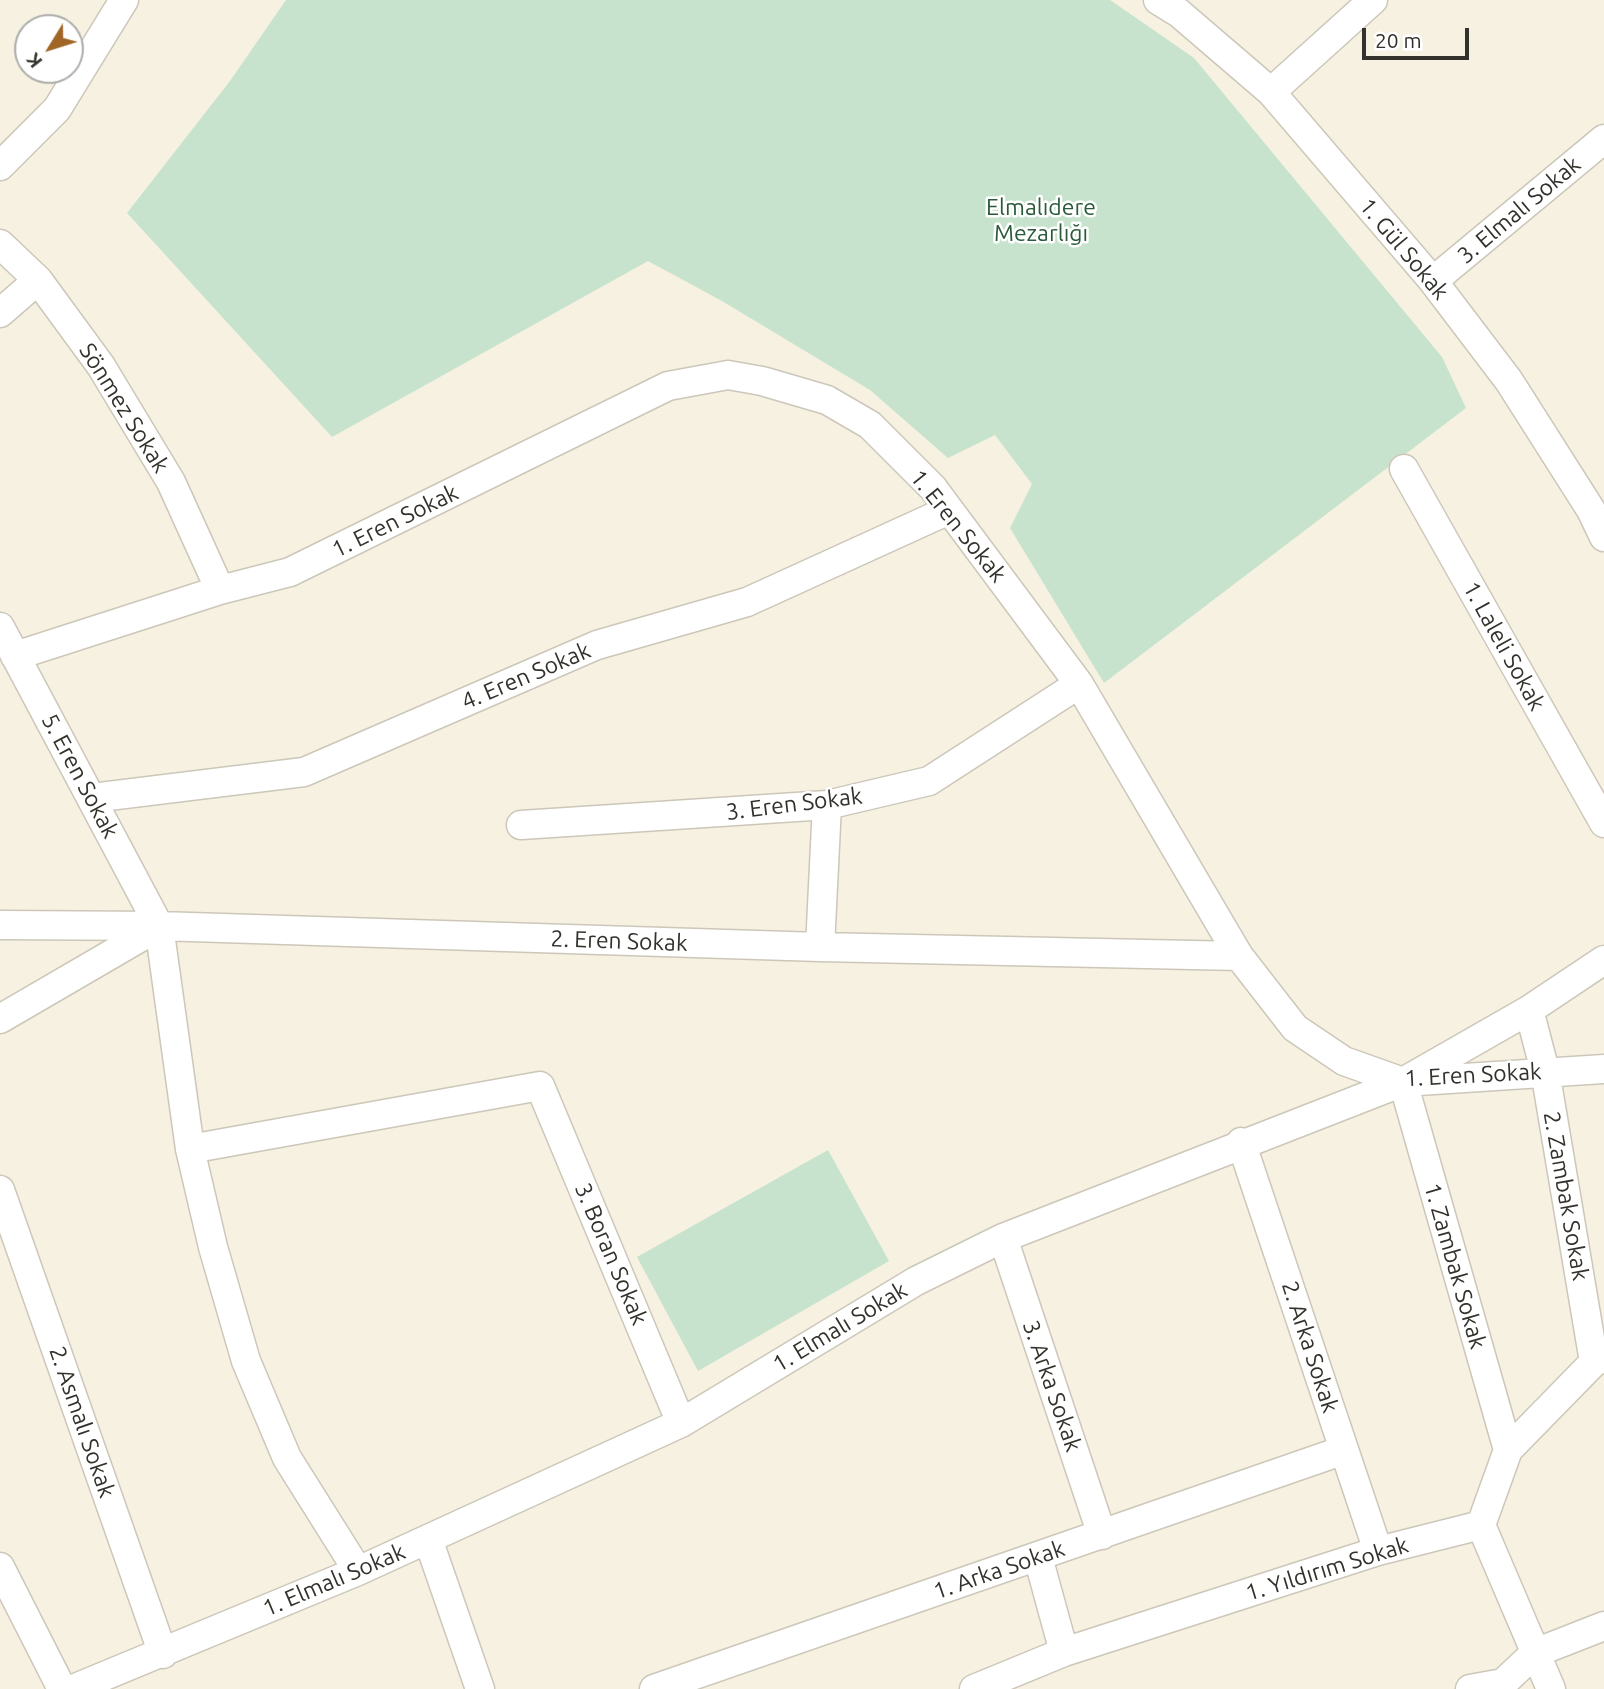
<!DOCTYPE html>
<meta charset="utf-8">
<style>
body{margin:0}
#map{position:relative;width:1604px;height:1689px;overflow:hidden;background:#f6f1e1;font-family:Ubuntu,sans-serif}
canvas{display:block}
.north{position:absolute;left:14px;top:14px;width:70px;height:70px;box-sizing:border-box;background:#fff;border:2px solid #adadaa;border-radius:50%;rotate:232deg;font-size:19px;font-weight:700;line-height:28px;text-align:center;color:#33312b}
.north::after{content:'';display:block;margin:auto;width:24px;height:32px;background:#a06626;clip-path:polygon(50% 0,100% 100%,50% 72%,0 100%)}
.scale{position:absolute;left:1362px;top:28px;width:107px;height:32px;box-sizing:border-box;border:4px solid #33312b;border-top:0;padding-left:9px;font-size:21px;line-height:24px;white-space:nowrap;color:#33312b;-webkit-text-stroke:5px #fff;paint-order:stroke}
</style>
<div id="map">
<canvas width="1604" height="1689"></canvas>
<div class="north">K</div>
<div class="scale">20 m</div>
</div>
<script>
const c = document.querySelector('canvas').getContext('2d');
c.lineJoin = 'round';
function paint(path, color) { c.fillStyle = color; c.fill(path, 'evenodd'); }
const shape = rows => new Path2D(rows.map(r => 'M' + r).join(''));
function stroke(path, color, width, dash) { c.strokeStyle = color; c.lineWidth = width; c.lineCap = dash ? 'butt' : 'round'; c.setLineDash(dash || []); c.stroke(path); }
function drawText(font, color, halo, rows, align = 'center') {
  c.font = font + ' Ubuntu,sans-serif'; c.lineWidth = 5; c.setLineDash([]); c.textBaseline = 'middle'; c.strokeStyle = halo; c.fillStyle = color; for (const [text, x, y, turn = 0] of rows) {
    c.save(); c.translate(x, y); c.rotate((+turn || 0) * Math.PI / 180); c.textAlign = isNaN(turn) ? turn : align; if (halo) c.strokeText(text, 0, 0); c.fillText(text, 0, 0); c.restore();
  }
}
const green = shape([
 [286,0,1110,0,1194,58,1442,357,1466,408,1104,683,1010,528,1032,484,995,435,948,458,870,390,722,301,648,261,332,437,127,213,230,81],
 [828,1150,889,1261,698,1371,637,1257]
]);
const minor = shape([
 [1158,0,1179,13,1271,92,1433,281,1509,381,1591,510,1604,537],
 [1271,92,1373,0],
 [0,166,57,109,124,0],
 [0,244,38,280,101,366,171,482,220,590],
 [1433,281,1604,139],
 [0,313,38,280],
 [1404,469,1604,823],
 [0,627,159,926,190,1149,213,1247,246,1361,287,1458,358,1571],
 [15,656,220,590,290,572,668,386,728,375,762,381,827,400,870,425,933,488,1079,684,1239,956,1295,1028,1344,1061,1403,1082,1604,1069],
 [92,798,304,772,597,645,747,602,949,510],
 [521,825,827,805,929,781,1079,684],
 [0,925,159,926,820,947,1239,956],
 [820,947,827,805],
 [1529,1010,1545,1071,1594,1362],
 [0,1019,158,927],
 [1403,1082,1508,1450],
 [1241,1142,1378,1551],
 [190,1149,540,1086,681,1423],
 [0,1190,163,1654],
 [1003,1238,1102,1535],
 [1481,1525,1551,1689],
 [428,1539,480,1689],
 [1038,1557,1064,1652],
 [0,1567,62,1689],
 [73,1689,358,1571,681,1423,916,1281,1003,1238,1403,1082,1529,1010,1604,960],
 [654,1689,1344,1450],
 [974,1689,1064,1652,1378,1551,1481,1525,1508,1450,1594,1362,1604,1358],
 [1470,1689,1503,1683,1535,1653,1604,1626]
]);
const parkNames = [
 ["Elmalıdere",1041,207],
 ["Mezarlığı",1041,233]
];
const streetNames = [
 ["3. Elmalı Sokak",1519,210,-40],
 ["1. Gül Sokak",1404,249,50],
 ["Sönmez Sokak",124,408,58],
 ["1. Eren Sokak",395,521,-26],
 ["1. Eren Sokak",958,526,51],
 ["1. Laleli Sokak",1504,646,61],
 ["4. Eren Sokak",526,676,-23],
 ["5. Eren Sokak",80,776,62],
 ["3. Eren Sokak",794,804,-7],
 ["2. Eren Sokak",619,941,2],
 ["1. Eren Sokak",1473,1075,-3],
 ["2. Zambak Sokak",1566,1196,80],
 ["3. Boran Sokak",611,1254,67],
 ["1. Zambak Sokak",1455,1266,74],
 ["1. Elmalı Sokak",840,1327,-31],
 ["2. Arka Sokak",1310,1347,72],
 ["3. Arka Sokak",1052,1386,71],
 ["2. Asmalı Sokak",82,1422,71],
 ["1. Yıldırım Sokak",1327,1569,-17],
 ["1. Arka Sokak",999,1570,-19],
 ["1. Elmalı Sokak",334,1580,-23]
];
paint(green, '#c7e3cd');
stroke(minor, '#ccc7b9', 31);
stroke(minor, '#fff', 28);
drawText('23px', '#2a5a39', '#fff', parkNames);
drawText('23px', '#33312b', '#fff', streetNames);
</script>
